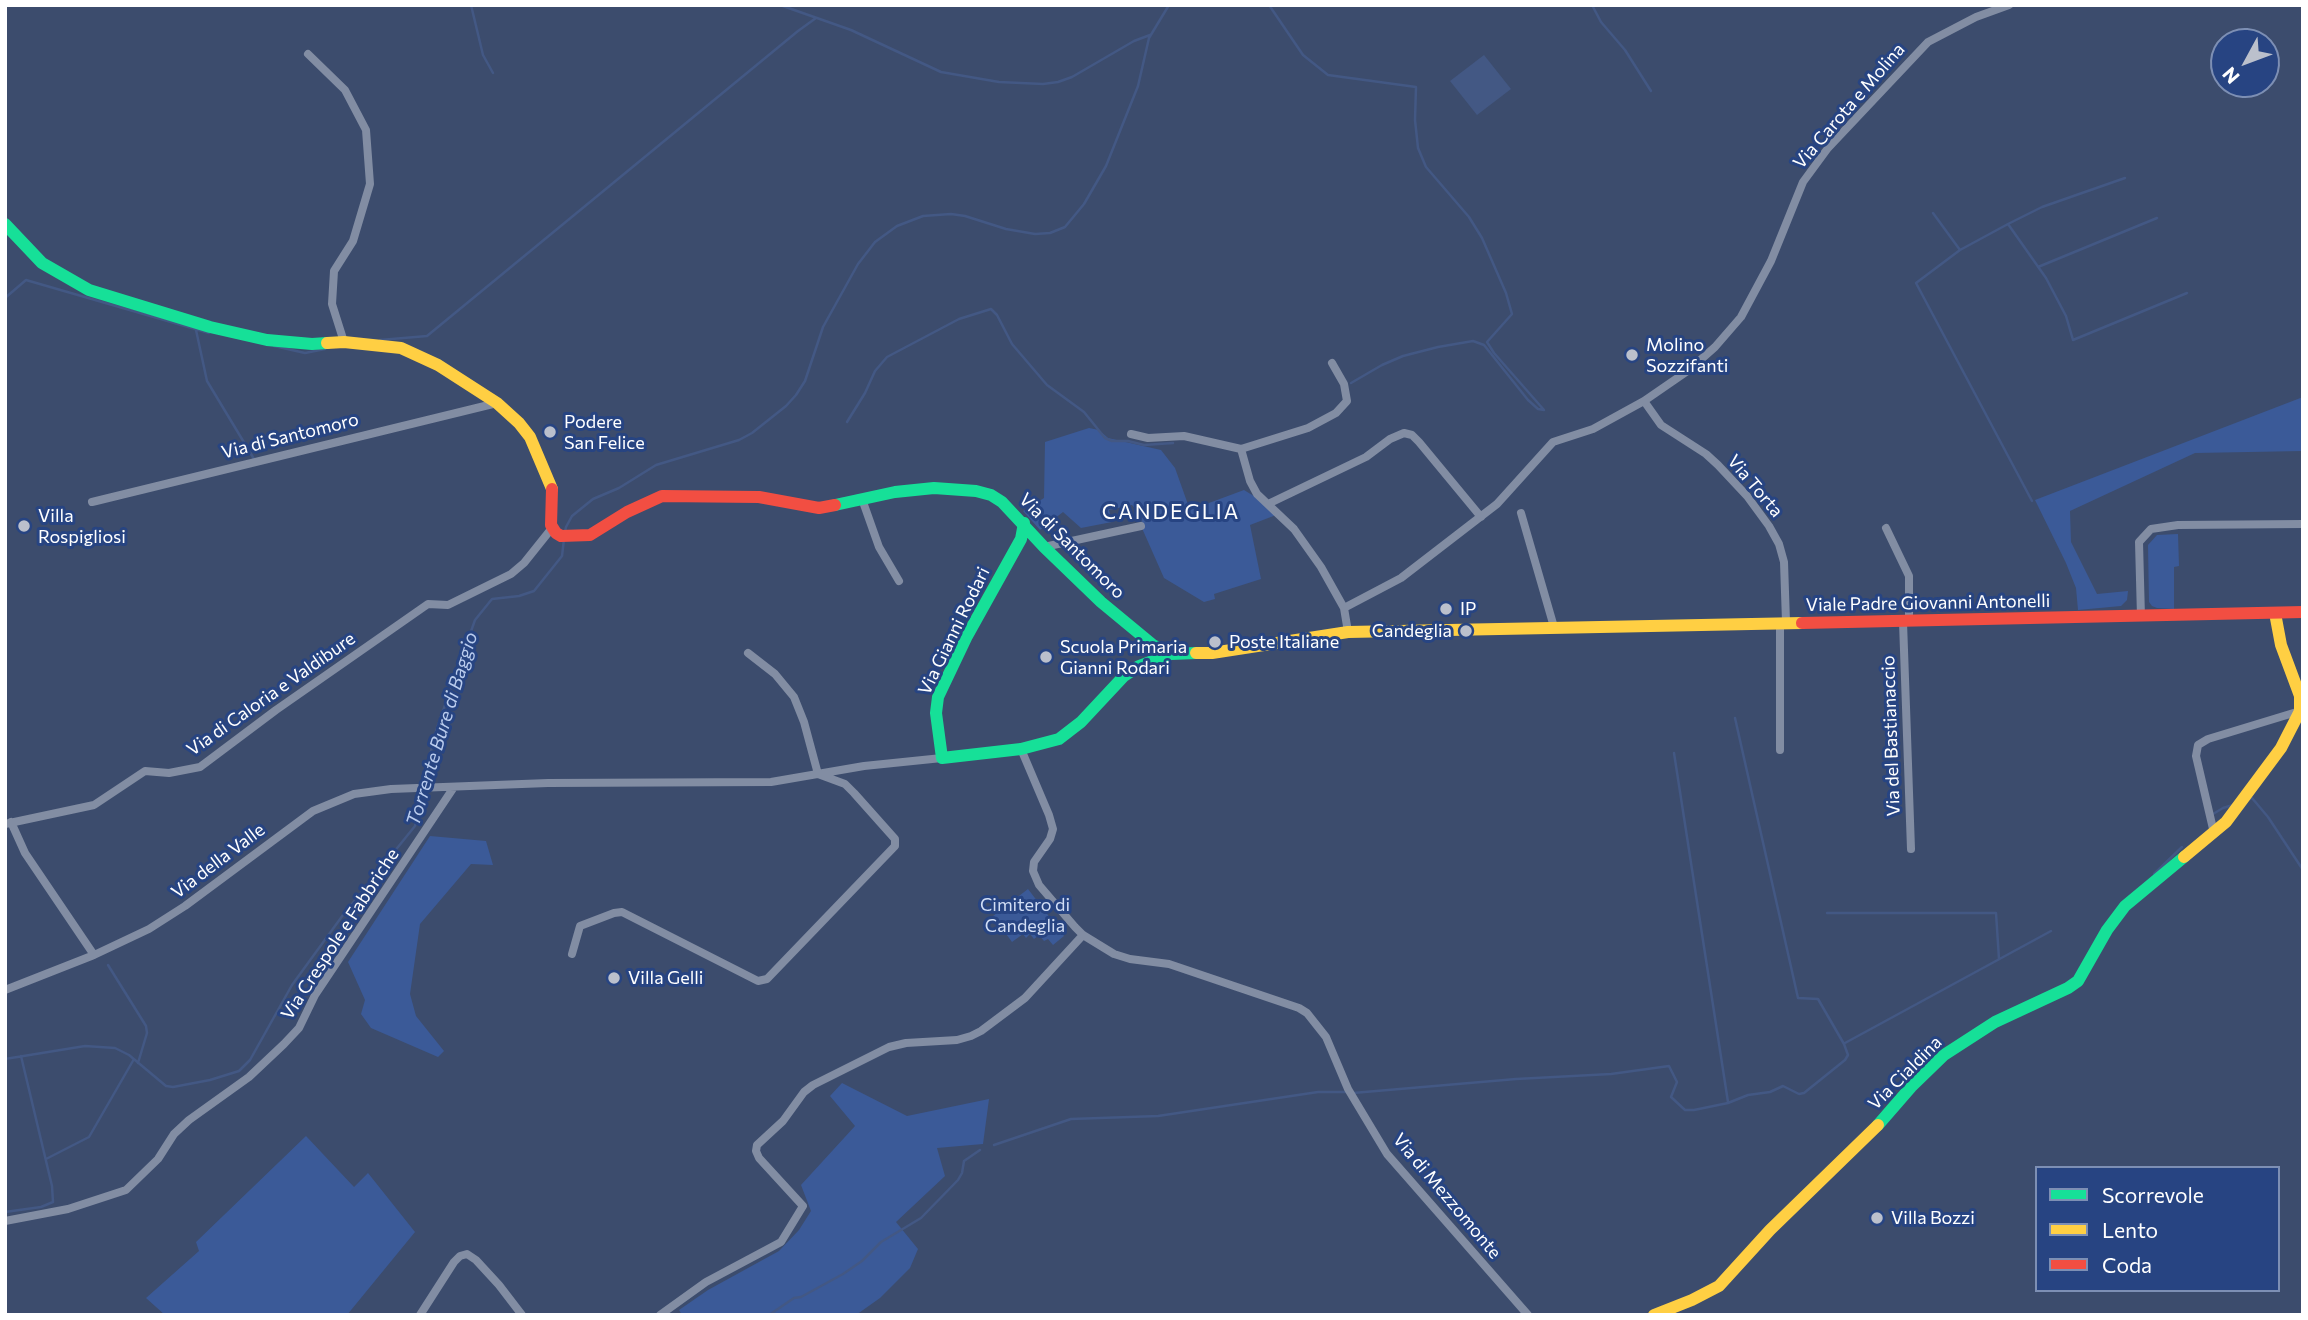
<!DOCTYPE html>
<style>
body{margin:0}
#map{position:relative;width:2308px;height:1320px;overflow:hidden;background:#3c4c6d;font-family:Commissioner,sans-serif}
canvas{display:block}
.frame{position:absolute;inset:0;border:7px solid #fff;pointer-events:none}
.legend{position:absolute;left:2035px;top:1166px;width:245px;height:126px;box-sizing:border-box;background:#274482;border:2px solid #7d8fb4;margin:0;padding:9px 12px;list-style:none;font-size:21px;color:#fff}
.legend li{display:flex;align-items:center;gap:14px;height:35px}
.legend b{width:35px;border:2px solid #7d8fb4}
.north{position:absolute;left:2210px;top:28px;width:70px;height:70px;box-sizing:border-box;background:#274482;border:2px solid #7d8fb4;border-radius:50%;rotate:229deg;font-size:19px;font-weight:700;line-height:28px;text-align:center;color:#fff}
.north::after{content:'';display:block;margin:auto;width:24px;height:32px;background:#bbc0cc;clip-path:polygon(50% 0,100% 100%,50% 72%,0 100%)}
</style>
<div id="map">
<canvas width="2308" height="1320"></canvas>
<div class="frame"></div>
<ul class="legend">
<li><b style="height:9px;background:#16e098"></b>Scorrevole</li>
<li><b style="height:9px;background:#ffcf43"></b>Lento</li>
<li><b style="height:9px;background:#f24e42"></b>Coda</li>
</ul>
<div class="north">N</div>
</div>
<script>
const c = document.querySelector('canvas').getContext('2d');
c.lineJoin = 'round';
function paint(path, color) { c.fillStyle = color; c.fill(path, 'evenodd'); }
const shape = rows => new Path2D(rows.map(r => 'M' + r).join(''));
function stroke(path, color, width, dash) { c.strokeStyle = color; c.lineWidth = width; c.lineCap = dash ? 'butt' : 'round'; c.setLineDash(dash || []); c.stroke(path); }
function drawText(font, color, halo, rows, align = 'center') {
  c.font = font + ' Commissioner,sans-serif'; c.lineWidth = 6; c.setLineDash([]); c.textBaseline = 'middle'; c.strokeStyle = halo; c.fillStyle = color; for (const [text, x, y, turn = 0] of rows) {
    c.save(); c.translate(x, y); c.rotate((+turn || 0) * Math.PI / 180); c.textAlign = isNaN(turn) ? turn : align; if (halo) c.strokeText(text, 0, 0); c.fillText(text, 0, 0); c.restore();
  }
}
const green = shape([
 [2303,397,2303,451,2195,453,2070,511,2071,542,2097,594,2128,591,2127,600,2121,606,2078,610,2076,588,2066,563,2035,500],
 [1089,428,1099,430,1108,438,1161,450,1175,468,1190,510,1244,490,1262,501,1276,515,1250,525,1261,579,1214,594,1215,599,1204,602,1164,578,1141,526,1142,517,1132,505,1109,510,1112,522,1081,528,1063,512,1040,530,1023,511,1044,498,1045,442],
 [2178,534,2179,566,2174,567,2174,609,2157,608,2152,606,2149,602,2148,545,2157,535],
 [430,836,486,841,493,865,471,864,420,924,410,994,416,1016,444,1051,438,1057,371,1028,361,1014,365,1000,348,962],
 [1028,889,1064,936,1053,945,1048,939,1044,941,1039,935,1034,939,1030,934,1026,938,1023,934,1012,942,993,916],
 [842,1083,907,1116,989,1099,983,1144,937,1148,945,1176,896,1222,918,1249,910,1268,880,1298,856,1315,682,1315,679,1310,708,1290,779,1251,799,1230,811,1211,801,1185,855,1126,830,1096],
 [306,1136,354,1187,368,1173,415,1232,347,1315,165,1315,146,1298,199,1251,196,1242]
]);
const water = shape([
 [1484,55,1511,89,1477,115,1450,81]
]);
const stream = shape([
 [471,5,483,55,493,73],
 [780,5,851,30,941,72,999,82,1043,84,1058,82,1072,77,1134,41,1150,35],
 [1269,5,1303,55,1328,75,1416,87,1415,120,1418,148,1426,167,1469,217,1482,238,1506,293,1512,314,1487,342,1494,353,1544,410],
 [1592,5,1601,22,1625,50,1651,91],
 [1933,213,1960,250],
 [2008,224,2046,278,2066,316,2073,340,2187,293],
 [2038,267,2157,218],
 [5,298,26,280,209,333],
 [196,330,207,381,254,459],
 [380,340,427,336,798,31,816,18],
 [274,346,305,353,325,349],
 [1351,383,1382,365,1403,356,1438,347,1473,341,1484,345,1528,400,1538,409,1544,410],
 [847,422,865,393,875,371,887,357,959,319,991,309,997,315,1012,344,1047,385,1084,412,1105,438,1112,441,1128,441,1144,445,1173,443],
 [2032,501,1916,283,1960,250,2008,224,2042,207,2125,178],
 [565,532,566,527,572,516,593,499,619,488,656,465,739,440,752,433,786,406,796,395,805,381,823,327,858,264,875,242,897,226,923,216,951,214,965,216,1006,229,1035,234,1050,233,1065,227,1084,204,1106,166,1138,86,1149,38,1169,5],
 [1674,753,1728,1102],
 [426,785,429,776,430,755,437,728,475,620,492,599,519,596,534,591,562,556,564,539],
 [2249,799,2252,798,2268,817,2303,870],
 [2213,814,2223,808,2233,805],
 [2154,874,2182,847],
 [1827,913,1996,913,1999,959],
 [108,965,146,1026,147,1033,138,1063],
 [1845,1043,2051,931],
 [5,1059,85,1046,115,1048,129,1055,166,1086,173,1087,210,1080,239,1071,250,1060,292,985,343,915,415,826,423,791],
 [1353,1093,1516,1079,1611,1074,1669,1066,1677,1082,1671,1097,1685,1110,1694,1110,1728,1103,1748,1095,1770,1092,1783,1086,1799,1094,1804,1093,1845,1060,1848,1055,1844,1044,1818,999,1798,998,1735,718],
 [994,1145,1071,1119,1158,1116,1318,1092,1347,1092],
 [46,1159,89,1137,134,1059],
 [5,1212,41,1207,53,1202,52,1186,21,1056],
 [769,1315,794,1298,801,1297,843,1274,862,1261,881,1242,921,1218,958,1180,962,1173,964,1161,980,1150]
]);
const street = shape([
 [308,54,345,90,366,130,370,184,353,241,334,271,332,304,344,342],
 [1644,401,1661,425,1706,454,1718,465,1747,496,1769,526,1779,544,1784,562,1786,622],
 [1131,434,1148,438,1184,436,1241,449,1308,428,1336,413,1347,401,1344,384,1332,363],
 [1241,449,1250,481,1257,494,1294,529,1321,567,1344,608,1348,632],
 [862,499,879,547,899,581],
 [92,502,497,403],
 [1268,504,1366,457,1390,439,1404,433,1412,435,1419,442,1481,517],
 [1521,513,1554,627],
 [1886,528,1909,576,1909,621],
 [1044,547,1141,526],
 [1344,608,1401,578,1497,504,1553,442,1593,429,1644,401,1689,370,1715,347,1741,317,1771,261,1803,182,1828,148,1928,42,1976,17,2009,5],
 [2141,617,2139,542,2151,529,2178,525,2303,524],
 [1903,622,1911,849],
 [1780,623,1780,750],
 [1021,749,1049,815,1053,829,1050,839,1034,862,1033,871,1039,885,1075,927,1083,935,1114,954,1130,959,1169,964,1299,1008,1307,1013,1326,1037,1348,1089,1387,1154,1528,1315],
 [11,822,25,853,94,955],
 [5,824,94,805,145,771,169,773,200,767,276,710,428,604,448,605,511,574,524,563,552,528],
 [2214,833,2196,756,2198,745,2208,739,2300,711],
 [572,954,580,926,614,913,622,912,758,981,767,979,895,846,895,839,854,793,845,784,818,774,804,722,794,697,775,674,748,653],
 [5,990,94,955,149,929,185,906,313,811,354,794,391,789,548,783,771,782,864,766,942,758],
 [5,1221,68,1209,126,1190,158,1159,174,1134,189,1120,249,1077,284,1044,299,1028,315,995,454,787],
 [420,1315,454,1262,460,1256,467,1254,476,1260,499,1285,522,1315],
 [660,1315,706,1282,781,1242,803,1206,759,1158,756,1151,757,1145,783,1121,804,1092,813,1085,889,1047,906,1043,957,1040,971,1036,981,1031,1025,998,1083,935]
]);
const fast = shape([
 [5,224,42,263,89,290,210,327,267,340,312,344,327,343],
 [835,505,895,492,934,488,976,491,991,495,1002,502,1044,547,1101,602,1153,645,1171,654],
 [1024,523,1021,539,967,636,938,697,936,713,942,758,1021,749,1059,739,1081,722,1124,676,1139,666,1171,654,1196,653],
 [1878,1125,1911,1087,1944,1055,1995,1022,2068,988,2078,981,2107,930,2125,906,2184,857]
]);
const slow = shape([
 [327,343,344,342,401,348,438,365,497,403,519,423,530,437,552,489],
 [1196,653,1212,653,1348,632,1802,623],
 [2184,857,2226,822,2281,748,2300,711,2300,696,2281,645,2275,613],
 [1654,1315,1692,1300,1719,1286,1770,1230,1878,1125]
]);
const jam = shape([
 [552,489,551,525,556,533,561,536,590,535,627,512,662,496,759,497,819,508,835,505],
 [1802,623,2303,612]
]);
const markers = [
 [1632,355,7,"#bbc0cc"],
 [550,432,7,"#bbc0cc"],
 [24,526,7,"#bbc0cc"],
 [1446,609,7,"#bbc0cc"],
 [1466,631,7,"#bbc0cc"],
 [1215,642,7,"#bbc0cc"],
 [1046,657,7,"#bbc0cc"],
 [614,978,7,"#bbc0cc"],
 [1877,1218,7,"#bbc0cc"]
];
const streetNames = [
 ["Via Carota e Molina",1849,106,-49],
 ["Via di Santomoro",290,436,-14],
 ["Via Torta",1755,486,50],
 ["Via di Santomoro",1072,546,45],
 ["Viale Padre Giovanni Antonelli",1928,603,-1],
 ["Via Gianni Rodari",954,631,-64],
 ["Via di Caloria e Valdibure",271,694,-35],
 ["Via del Bastianaccio",1891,736,-92],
 ["Via della Valle",218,861,-37],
 ["Via Crespole e Fabbriche",340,934,-57],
 ["Via Cialdina",1905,1073,-45],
 ["Via di Mezzomonte",1447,1196,50]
];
const poiNames = [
 ["Molino",1646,345],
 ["Sozzifanti",1646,366],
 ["Podere",564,422],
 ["San Felice",564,443],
 ["Villa",38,516],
 ["Rospigliosi",38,537],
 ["IP",1460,609],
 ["Candeglia",1452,631,"right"],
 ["Poste Italiane",1229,642],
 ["Scuola Primaria",1060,647],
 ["Gianni Rodari",1060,668],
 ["Villa Gelli",628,978],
 ["Villa Bozzi",1891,1218]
];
const parkNames = [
 ["Cimitero di",1025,905],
 ["Candeglia",1025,926]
];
const waterNames = [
 ["Torrente Bure di Baggio",442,729,-73]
];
const quarterNames = [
 ["CANDEGLIA",1171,512]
];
paint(green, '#3b5a98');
paint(water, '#435884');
stroke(stream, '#435884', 2.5);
stroke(street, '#828da3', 8);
stroke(fast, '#16e098', 12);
stroke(slow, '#ffcf43', 12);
stroke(jam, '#f24e42', 12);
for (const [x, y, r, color] of markers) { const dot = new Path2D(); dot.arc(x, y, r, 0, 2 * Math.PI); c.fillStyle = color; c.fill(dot); stroke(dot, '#274482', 2.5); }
drawText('18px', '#fff', '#274482', streetNames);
drawText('18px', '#fff', '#274482', poiNames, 'left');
drawText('18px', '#d2def5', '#274482', parkNames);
drawText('italic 19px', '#baccee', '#274482', waterNames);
c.letterSpacing = '2px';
drawText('21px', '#fff', '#274482', quarterNames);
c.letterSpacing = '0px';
</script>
